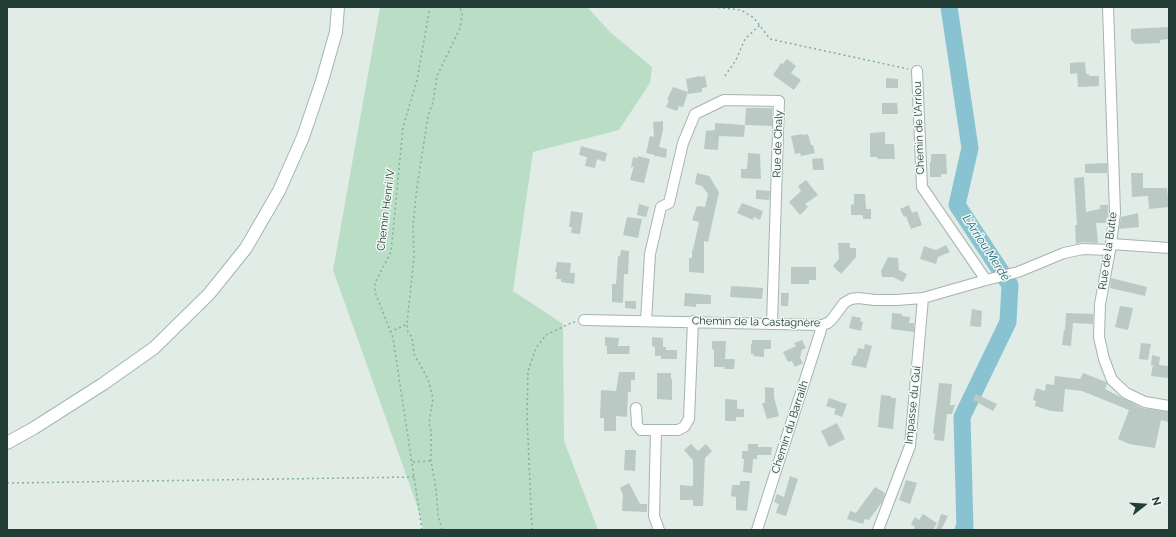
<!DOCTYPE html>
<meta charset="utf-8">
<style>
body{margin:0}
#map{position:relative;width:1176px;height:537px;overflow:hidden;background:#e1ece7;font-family:Raleway,sans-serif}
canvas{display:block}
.frame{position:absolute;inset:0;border:8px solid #223d36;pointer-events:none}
.north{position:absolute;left:1124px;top:485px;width:40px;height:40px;-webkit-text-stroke:3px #f2f8f5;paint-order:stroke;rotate:73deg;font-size:11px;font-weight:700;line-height:16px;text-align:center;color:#223d36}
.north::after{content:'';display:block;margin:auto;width:14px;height:18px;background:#223d36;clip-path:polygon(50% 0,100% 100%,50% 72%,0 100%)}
</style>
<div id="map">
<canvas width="1176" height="537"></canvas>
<div class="frame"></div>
<div class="north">N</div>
</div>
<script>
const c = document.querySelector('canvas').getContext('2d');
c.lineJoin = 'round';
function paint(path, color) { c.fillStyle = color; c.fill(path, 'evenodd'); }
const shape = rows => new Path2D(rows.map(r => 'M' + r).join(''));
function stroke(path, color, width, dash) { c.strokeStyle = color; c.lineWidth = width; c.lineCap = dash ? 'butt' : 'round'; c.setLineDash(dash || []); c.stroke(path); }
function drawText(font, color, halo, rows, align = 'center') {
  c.font = font + ' Raleway,sans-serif'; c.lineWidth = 3; c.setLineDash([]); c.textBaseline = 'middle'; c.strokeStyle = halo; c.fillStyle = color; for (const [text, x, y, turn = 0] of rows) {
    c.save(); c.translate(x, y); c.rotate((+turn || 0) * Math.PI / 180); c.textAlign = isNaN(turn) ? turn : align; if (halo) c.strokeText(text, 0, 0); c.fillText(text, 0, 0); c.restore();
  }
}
const green = shape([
 [380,7,587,7,610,32,652,67,650,83,619,130,533,152,513,291,563,324,564,441,598,530,423,530,419,511,333,270]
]);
const river = shape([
 [949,7,970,148,957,205,1010,285,1008,322,962,417,965,529,963,530]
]);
const building = shape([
 [1169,27,1169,39,1160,40,1160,43,1135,44,1131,40,1131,29],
 [787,59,796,66,791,73,801,80,794,90,773,75,781,63,783,64],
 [1085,62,1086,74,1089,74,1089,76,1099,76,1099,86,1078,87,1077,73,1070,74,1070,63],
 [700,76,700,77,705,76,707,87,702,88,702,92,688,94,688,92,683,107,679,106,677,111,666,107,669,100,667,100,673,87,688,92,686,79],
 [886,78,898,79,898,88,886,88],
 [882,103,897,103,898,114,882,114],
 [746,108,772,108,772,126,745,125],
 [663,121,663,130,659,147,667,149,666,158,657,156,655,157,655,155,646,153,650,136,654,137,653,122],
 [715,123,745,125,744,137,719,136,718,150,704,149,706,131,715,130],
 [885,132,885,144,894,144,895,159,878,159,877,157,870,157,870,133],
 [802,134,802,135,808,134,811,145,813,145,815,153,801,156,800,153,795,154,791,136],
 [581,146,607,153,605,162,597,159,595,168,585,166,587,157,579,155],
 [748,153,760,154,761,179,741,178,741,169,747,169],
 [931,154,946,154,947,174,941,174,941,177,930,177,930,162,931,162],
 [638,156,650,159,644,183,630,180,634,166,631,168,633,157,638,158],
 [823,158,824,170,813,170,812,159],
 [1107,163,1107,173,1085,173,1085,164],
 [697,173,709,176,719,192,708,242,704,241,704,273,689,272,689,258,692,258,692,250,693,250,699,222,692,220,697,206,705,207,708,194,702,186,695,184],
 [1131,173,1143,173,1143,188,1167,188,1169,207,1149,209,1148,196,1132,197],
 [1084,177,1086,212,1100,209,1100,205,1108,205,1108,213,1107,223,1096,223,1098,243,1083,242,1076,244,1075,225,1077,225,1074,178],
 [806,180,818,195,805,204,808,207,800,215,789,202,801,191,798,186],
 [756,190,770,191,769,200,756,199],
 [854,194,865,194,866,209,871,209,871,219,863,219,863,215,851,215,851,205,854,204],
 [742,203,763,211,760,220,754,217,753,220,737,213],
 [639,204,649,207,646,217,637,215],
 [909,205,912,213,917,211,922,225,911,229,906,216,904,217,900,209],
 [571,211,583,213,580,234,571,233,572,227,569,227],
 [1138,213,1139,227,1119,229,1121,217],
 [627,217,642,219,638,238,623,235],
 [838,243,850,243,850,248,856,248,856,257,841,274,833,266,839,259],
 [946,245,950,252,938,257,936,264,920,259,924,246,936,250],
 [621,250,629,251,628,274,624,274,623,303,612,302,612,284,616,284,618,256,620,256],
 [888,257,898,258,899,270,907,274,903,282,893,277,882,277,881,271],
 [557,262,571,263,570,273,575,273,574,284,561,282,561,279,556,279,557,272,555,272],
 [791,267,816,267,816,280,809,280,809,284,791,284],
 [1111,278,1147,287,1145,296,1110,288],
 [731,286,763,288,762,299,730,297],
 [685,293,711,295,711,304,696,304,696,307,684,306],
 [781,293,789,293,788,306,781,306],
 [625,301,636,301,636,309,625,308],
 [1120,306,1133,308,1128,330,1115,327],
 [972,309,982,311,981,327,970,326],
 [892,313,902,314,902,316,910,317,909,323,914,323,914,332,891,329],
 [1066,313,1093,314,1093,324,1073,323,1071,346,1062,345,1064,330,1065,330],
 [852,316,861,318,860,321,863,322,861,331,849,328],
 [605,337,619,338,618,346,630,346,629,354,607,354,607,346,605,346],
 [652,337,663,338,663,347,666,347,666,350,677,350,677,359,661,359,661,356,655,356,655,347,652,346],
 [752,340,771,340,771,349,764,349,764,357,753,356,754,354,751,354,751,344,752,344],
 [802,340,806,348,802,350,800,358,803,363,795,367,792,361,788,362,783,352,796,346,794,343],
 [712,341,726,341,725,359,735,359,734,369,724,369,725,367,714,367,714,350,712,349],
 [1141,343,1151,344,1148,360,1139,359],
 [865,344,872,346,866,368,851,365,854,355,856,356,858,348,864,349],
 [1152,355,1160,357,1159,365,1169,366,1169,378,1151,376,1153,365,1151,365],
 [619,372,635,372,635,380,631,380,631,392,628,392,627,417,616,416,616,431,604,431,604,418,600,418,601,390,616,391],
 [657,373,671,373,671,379,672,379,672,400,657,399],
 [1083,373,1106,382,1107,384,1105,389,1142,408,1169,412,1169,422,1161,420,1155,448,1129,444,1118,439,1129,410,1082,391,1065,389,1063,412,1051,411,1035,406,1036,401,1033,400,1036,388,1045,391,1046,384,1054,385,1055,376,1080,379],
 [939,383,952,384,950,405,955,405,952,414,947,414,944,441,934,440,935,434,933,433],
 [765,387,774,388,774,397,779,416,767,419,762,403,765,403],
 [976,394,997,404,993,411,973,400],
 [881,395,891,396,891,398,896,398,893,429,878,427],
 [829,398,847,404,842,417,834,414,836,409,826,406],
 [725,399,737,400,737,409,744,409,744,417,736,417,736,421,725,421],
 [837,423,845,439,829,447,821,431],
 [691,444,698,451,706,444,712,451,705,458,703,506,693,506,693,500,680,500,680,485,693,486,693,460,684,450],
 [748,444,758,444,758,447,772,447,771,455,757,455,757,459,753,459,752,473,743,472,744,459,742,459,742,451,748,451],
 [625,450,636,450,635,471,624,470],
 [790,476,798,479,786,516,776,513,779,504,774,502,777,494,784,497],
 [906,480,917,483,910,504,899,500],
 [740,481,750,481,747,511,736,510,736,497,731,496,732,485,740,485],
 [629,483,640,504,647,504,647,512,622,511,623,495,620,488],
 [875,487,885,493,882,502,869,520,865,519,863,524,847,519,850,511,856,513],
 [923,514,937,523,933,530,913,530,915,527,911,524,915,517,919,520],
 [941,514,948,516,941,530,936,530]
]);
const path = shape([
 [713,7,741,10,754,18,770,39,908,69],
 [725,76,736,60,745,39,760,25],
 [390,332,407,324],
 [413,462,431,461],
 [7,483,415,477],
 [422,530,393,338,375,292,375,283,391,252,403,127,417,80,430,7],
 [442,530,438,515,436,489,431,461,431,431,429,423,433,399,428,379,414,354,412,337,408,332,407,324,414,257,413,226,417,187,428,116,433,102,437,76,460,28,462,15,460,7],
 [532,530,527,416,528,371,536,348,546,335,571,323,575,322]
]);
const street = shape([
 [1108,7,1115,213,1110,250,1100,304,1099,337,1104,359,1112,380,1126,393,1145,402,1169,406],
 [917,71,922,187,986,280,1018,272,1064,253,1083,249,1110,250],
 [1111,244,1169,248],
 [584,320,822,325,828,323,833,318,844,303,851,299,858,298,875,300,897,300,923,298,986,280],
 [646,321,650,254,661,207,669,203,683,143,695,114,724,100,779,101,772,324],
 [636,408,637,425,641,430,656,430],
 [659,530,654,516,656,430,678,430,684,427,689,419,693,321],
 [757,530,820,333,822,325],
 [878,530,910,446,923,298]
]);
const secondary = shape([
 [7,443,34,428,103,384,154,348,209,294,246,248,279,191,303,137,322,81,336,32,338,7]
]);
const streetNames = [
 ["Chemin de l'Arriou",919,128,-92],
 ["Rue de Chaly",778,144,-88],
 ["Chemin Henri IV",386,210,-83],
 ["Rue de la Butte",1108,251,-82],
 ["Chemin de la Castagnère",756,322,1],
 ["Impasse du Gui",913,405,-84],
 ["Chemin du Barrailh",790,427,-72]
];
const waterNames = [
 ["L'Arriou Merdé",986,248,57]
];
paint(green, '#baddc5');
stroke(river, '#89c3d1', 17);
paint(building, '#bac9c3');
stroke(street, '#a4b4ae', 12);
stroke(secondary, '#a0b7b0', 14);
stroke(path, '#82afa2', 1.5, [2, 3]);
stroke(street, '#fff', 10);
stroke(secondary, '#fff', 12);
drawText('11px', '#223d36', '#f2f8f5', streetNames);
drawText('italic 12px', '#1c6678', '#f2f8f5', waterNames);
</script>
